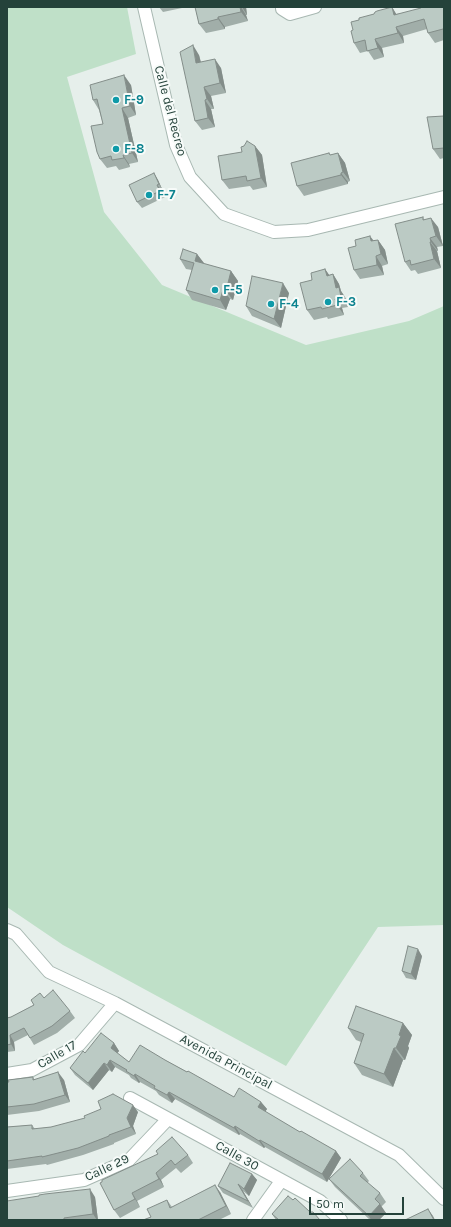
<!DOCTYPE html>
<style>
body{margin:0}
#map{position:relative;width:451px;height:1227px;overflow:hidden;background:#e6efeb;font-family:Karla,sans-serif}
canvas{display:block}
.frame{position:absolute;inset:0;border:8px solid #24423a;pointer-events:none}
.scale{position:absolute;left:309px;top:1197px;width:95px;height:18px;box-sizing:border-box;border:2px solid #24423a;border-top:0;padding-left:5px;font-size:12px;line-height:14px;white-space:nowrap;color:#24423a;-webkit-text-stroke:3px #f7fbf9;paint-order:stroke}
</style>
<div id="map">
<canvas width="451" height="1227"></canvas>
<div class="frame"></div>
<div class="scale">50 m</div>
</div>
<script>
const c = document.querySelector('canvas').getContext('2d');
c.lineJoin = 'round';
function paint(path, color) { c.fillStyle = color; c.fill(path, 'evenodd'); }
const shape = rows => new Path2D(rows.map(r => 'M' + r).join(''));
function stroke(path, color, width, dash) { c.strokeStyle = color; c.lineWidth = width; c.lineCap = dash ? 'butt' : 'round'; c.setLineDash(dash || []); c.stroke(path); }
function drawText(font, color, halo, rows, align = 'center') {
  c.font = font + ' Karla,sans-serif'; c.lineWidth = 4; c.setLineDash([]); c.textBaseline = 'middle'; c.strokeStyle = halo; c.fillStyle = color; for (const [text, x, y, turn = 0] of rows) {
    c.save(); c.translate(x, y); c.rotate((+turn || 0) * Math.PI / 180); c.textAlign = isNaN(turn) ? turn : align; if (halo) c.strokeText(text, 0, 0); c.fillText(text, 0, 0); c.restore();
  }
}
const green = shape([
 [7,7,127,7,136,54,67,77,104,212,162,285,306,345,409,321,444,306,444,925,378,927,286,1066,63,945,7,907]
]);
const minor = shape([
 [144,7,176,145,190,177,224,214,274,232,308,230,444,197],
 [282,7,282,9,290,14,315,7],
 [7,930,16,934,49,972,115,1003,399,1155,444,1199],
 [7,1074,32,1070,79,1045,115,1003],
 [130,1098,320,1201,341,1220],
 [7,1191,84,1180,129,1160,168,1119],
 [253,1220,281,1181]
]);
const wall = shape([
 [159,7,182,7,182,8,163,12],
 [195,7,246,7,247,15,246,15,248,21,225,27,225,29,206,33,199,24],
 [392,7,396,14,444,7,444,40,435,43,428,33,427,29,403,36,404,43,382,48,384,57,374,60,368,51,360,53,354,43,353,30,359,20],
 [199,55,201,62,221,68,226,93,211,96,214,109,211,109,215,127,202,130,195,121],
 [131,85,136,115,128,118,138,162,129,164,130,167,119,170,116,166,107,168,100,159,103,124,99,110,93,100],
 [444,116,444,158,440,159,433,149],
 [255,146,262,155,267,187,253,190,250,186,229,189,222,180,242,152],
 [329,153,330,155,338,153,345,163,350,181,348,182,348,184,304,196,297,186],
 [154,173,158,180,163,191,162,191,165,197,142,208,137,202],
 [423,217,424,220,438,227,443,246,437,247,438,251,437,251,441,268,418,274,415,270,411,271,405,262],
 [378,240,385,250,388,264,382,266,384,275,360,279,354,270,374,241],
 [197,254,204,264,231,271,238,281,233,300,230,299,226,310,192,300,186,290,192,270,186,269,180,259],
 [325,269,329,275,333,274,339,284,341,291,345,297,348,307,342,308,344,315,328,319,327,317,314,320,307,310,312,280],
 [289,293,281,328,252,316,246,306],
 [422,956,416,980,406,978,402,971],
 [44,998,70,1011,75,1018,57,1033,34,1045,28,1035,14,1042,15,1051,7,1052,7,1018,11,1017,34,1005,31,1000],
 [403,1023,412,1035,408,1046,409,1048,405,1060,403,1060,393,1087,362,1075,354,1063,361,1042,356,1040,348,1028],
 [114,1043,119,1051,117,1053,129,1062,165,1060,234,1097,261,1102,267,1109,265,1112,300,1132,336,1151,341,1158,327,1182,265,1147,264,1148,240,1134,239,1135,175,1099,172,1103,159,1095,156,1091,140,1082,139,1083,131,1078,129,1075,115,1067,112,1072,109,1070,93,1090,75,1075,70,1068,85,1053],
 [33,1077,34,1079,64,1080,70,1102,39,1111,7,1115,7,1082],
 [138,1112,133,1126,136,1134,114,1143,114,1144,83,1155,47,1165,46,1164,7,1169,7,1127,32,1125,35,1129,51,1127],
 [188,1155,193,1163,181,1173,176,1168,161,1180,164,1187,137,1201,140,1207,120,1218,114,1210,102,1180],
 [363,1173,369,1181,367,1183,380,1193,386,1202,381,1207,386,1213,379,1220,370,1220,335,1187,329,1179],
 [252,1174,257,1180,249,1196,243,1191,253,1208,223,1193,218,1186],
 [220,1192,231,1214,219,1220,143,1220,151,1217,167,1200,172,1207],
 [95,1197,98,1220,7,1220],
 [293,1200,310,1212,320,1220,276,1220,272,1214]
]);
const shadedWall = shape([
 [240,7,241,7,246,15,248,21,241,12],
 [242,7,246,7,247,15],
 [392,7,398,17,394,15],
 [218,17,225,27,225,29,218,19],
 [396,27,403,36,404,43,398,33],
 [375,39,382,48,384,57,378,48],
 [193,45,199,55,203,72,196,63],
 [215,59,221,68,226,93,220,83],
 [124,75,131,85,136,115,130,106],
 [204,87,211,96,214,109,207,99],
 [205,100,211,109,215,127,208,118],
 [122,108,128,118,138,162,132,153],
 [255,146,262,155,267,187,261,178],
 [338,153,345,163,350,181,343,172],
 [123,155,129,164,130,167,124,158],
 [154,173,158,180,163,191,159,184],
 [341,173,348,182,348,184,341,175],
 [157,185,162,191,165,197,160,191],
 [431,218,438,227,443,246,436,236],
 [370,236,377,245,371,241],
 [430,238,437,247,438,251,431,242],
 [378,240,385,250,388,264,381,254],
 [430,242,437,251,441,268,434,259],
 [197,254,204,263,202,271,195,261],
 [376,256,382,266,384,275,377,265],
 [325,269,332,279,327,276],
 [231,271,238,281,233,300,226,291],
 [333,274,339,284,341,291,345,297,348,307,341,297,336,288],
 [283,283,289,293,281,328,274,319],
 [223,290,230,299,226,310,220,300],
 [335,299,342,308,344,315,337,305],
 [418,949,422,956,416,980,411,974],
 [403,1023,412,1035,408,1046,409,1048,405,1060,396,1048,399,1035],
 [10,1035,14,1042,15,1051,11,1044],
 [114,1043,119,1051,116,1055,111,1048],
 [394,1048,403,1060,393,1087,384,1074],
 [110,1060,115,1067,112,1072,107,1065],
 [104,1063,109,1070,93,1090,88,1083],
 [58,1072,64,1080,70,1102,65,1095],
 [135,1074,140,1082,139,1083,134,1076],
 [169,1092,175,1099,172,1103,167,1095],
 [261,1102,267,1109,263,1115,258,1107],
 [133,1105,138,1112,133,1126,136,1134,131,1127,127,1118],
 [235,1126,240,1134,239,1135,234,1128],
 [260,1140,265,1147,264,1148,259,1141],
 [336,1151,341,1158,327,1182,322,1174],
 [156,1173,161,1180,164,1187,159,1179],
 [252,1174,257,1180,249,1196,244,1189],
 [238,1184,243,1191,253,1208,248,1201],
 [215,1185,220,1192,231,1214,226,1206],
 [90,1189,95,1197,98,1220,97,1220,93,1214],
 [132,1193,137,1201,140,1207,135,1199],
 [380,1204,386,1213,379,1220,371,1220,369,1216],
 [428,1209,433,1216,435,1220,434,1220]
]);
const building = shape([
 [195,7,240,7,241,12,218,17,218,19,199,24,195,7],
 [392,7,394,15,421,8,421,7,444,7,444,30,443,29,428,33,424,19,396,27,398,33,375,39,378,48,367,51,365,40,354,43,351,31,353,30,351,22,359,20,359,18,374,14,375,12,377,11,392,7],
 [193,45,196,63,215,59,220,83,204,87,207,99,205,100,208,118,195,121,180,52,193,45],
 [124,75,130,106,122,108,132,153,123,155,124,158,112,160,111,156,100,159,97,152,91,126,103,124,97,99,93,100,90,85,124,75],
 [444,116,444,148,433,149,427,117,444,116],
 [247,141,255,146,261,178,247,181,246,176,222,180,218,156,242,152,241,147,244,146,247,141],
 [329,153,330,155,338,153,343,172,341,173,341,175,297,186,291,163,329,153],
 [154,173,159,184,157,185,160,191,137,202,129,185,154,173],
 [423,217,423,220,431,218,436,236,430,238,431,242,430,242,434,259,411,265,410,260,405,262,395,224,423,217],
 [370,236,371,241,378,240,381,254,376,256,377,265,354,270,348,248,356,246,355,240,370,236],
 [183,249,197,254,195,261,231,271,226,291,223,290,220,300,186,290,194,263,180,259,183,249],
 [325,269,327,276,333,274,336,288,339,287,341,297,335,299,337,305,322,309,321,307,307,310,300,283,312,280,311,273,325,269],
 [252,276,283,283,274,319,246,306,252,276],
 [408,946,418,949,411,974,402,971,408,946],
 [53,990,70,1011,52,1026,30,1038,24,1028,10,1035,11,1044,7,1045,7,1018,11,1017,34,1005,31,1000,40,993,44,998,53,990],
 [356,1006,403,1023,399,1035,401,1036,396,1048,394,1048,384,1074,354,1063,364,1034,348,1028,356,1006],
 [101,1033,114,1043,111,1048,129,1062,140,1045,165,1060,187,1072,188,1071,234,1097,239,1088,261,1102,258,1107,300,1132,301,1131,336,1151,322,1174,260,1140,259,1141,235,1126,234,1128,169,1092,167,1095,154,1088,155,1086,135,1074,134,1076,126,1071,127,1070,110,1060,107,1065,104,1063,88,1083,70,1068,83,1051,85,1053,101,1033],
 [58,1072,65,1095,34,1104,7,1107,7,1082,9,1082,8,1080,33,1077,33,1080,58,1072],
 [113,1094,133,1105,127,1118,131,1127,109,1135,109,1136,78,1148,42,1157,42,1156,7,1161,7,1127,32,1125,32,1129,51,1127,85,1118,84,1116,101,1109,98,1101,113,1094],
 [172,1137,188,1155,175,1165,171,1160,156,1173,159,1179,132,1193,135,1199,114,1210,100,1183,102,1182,102,1180,158,1154,156,1151,172,1137],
 [350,1159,363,1173,360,1176,380,1193,375,1199,380,1204,369,1216,329,1179,350,1159],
 [230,1163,252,1174,244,1189,238,1184,248,1201,218,1186,230,1163],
 [215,1185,226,1206,198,1220,143,1220,151,1217,147,1209,167,1200,170,1208,215,1185],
 [90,1189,93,1214,64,1218,64,1220,7,1220,7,1201,39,1196,39,1195,45,1194,90,1189],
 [288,1196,293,1200,295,1198,310,1212,313,1212,320,1220,279,1220,272,1214,288,1196],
 [428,1209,434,1220,405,1220,428,1209]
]);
const markers = [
 [116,100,4,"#0f9aa8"],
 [116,149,4,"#0f9aa8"],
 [149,195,4,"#0f9aa8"],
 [215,290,4,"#0f9aa8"],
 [328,302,4,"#0f9aa8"],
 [271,304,4,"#0f9aa8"]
];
const cultureNames = [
 ["F-9",124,100],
 ["F-8",124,149],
 ["F-7",157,195],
 ["F-5",223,290],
 ["F-3",336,302],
 ["F-4",279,304]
];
const streetNames = [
 ["Calle del Recreo",170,111,75],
 ["Calle 17",57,1055,-30],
 ["Avenida Principal",226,1062,28],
 ["Calle 30",237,1156,29],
 ["Calle 29",107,1168,-25]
];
paint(green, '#bfe0c8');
stroke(minor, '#a8b8b2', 14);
stroke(minor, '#fff', 12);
paint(wall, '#a1aea9');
paint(shadedWall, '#838d89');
paint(building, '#bbcac4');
stroke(building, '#838d89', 1);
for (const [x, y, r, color] of markers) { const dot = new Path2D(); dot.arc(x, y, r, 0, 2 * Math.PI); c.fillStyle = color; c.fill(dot); stroke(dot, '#f7fbf9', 1.5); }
drawText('bold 13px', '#0d838f', '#f7fbf9', cultureNames, 'left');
drawText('13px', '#24423a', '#f7fbf9', streetNames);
</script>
